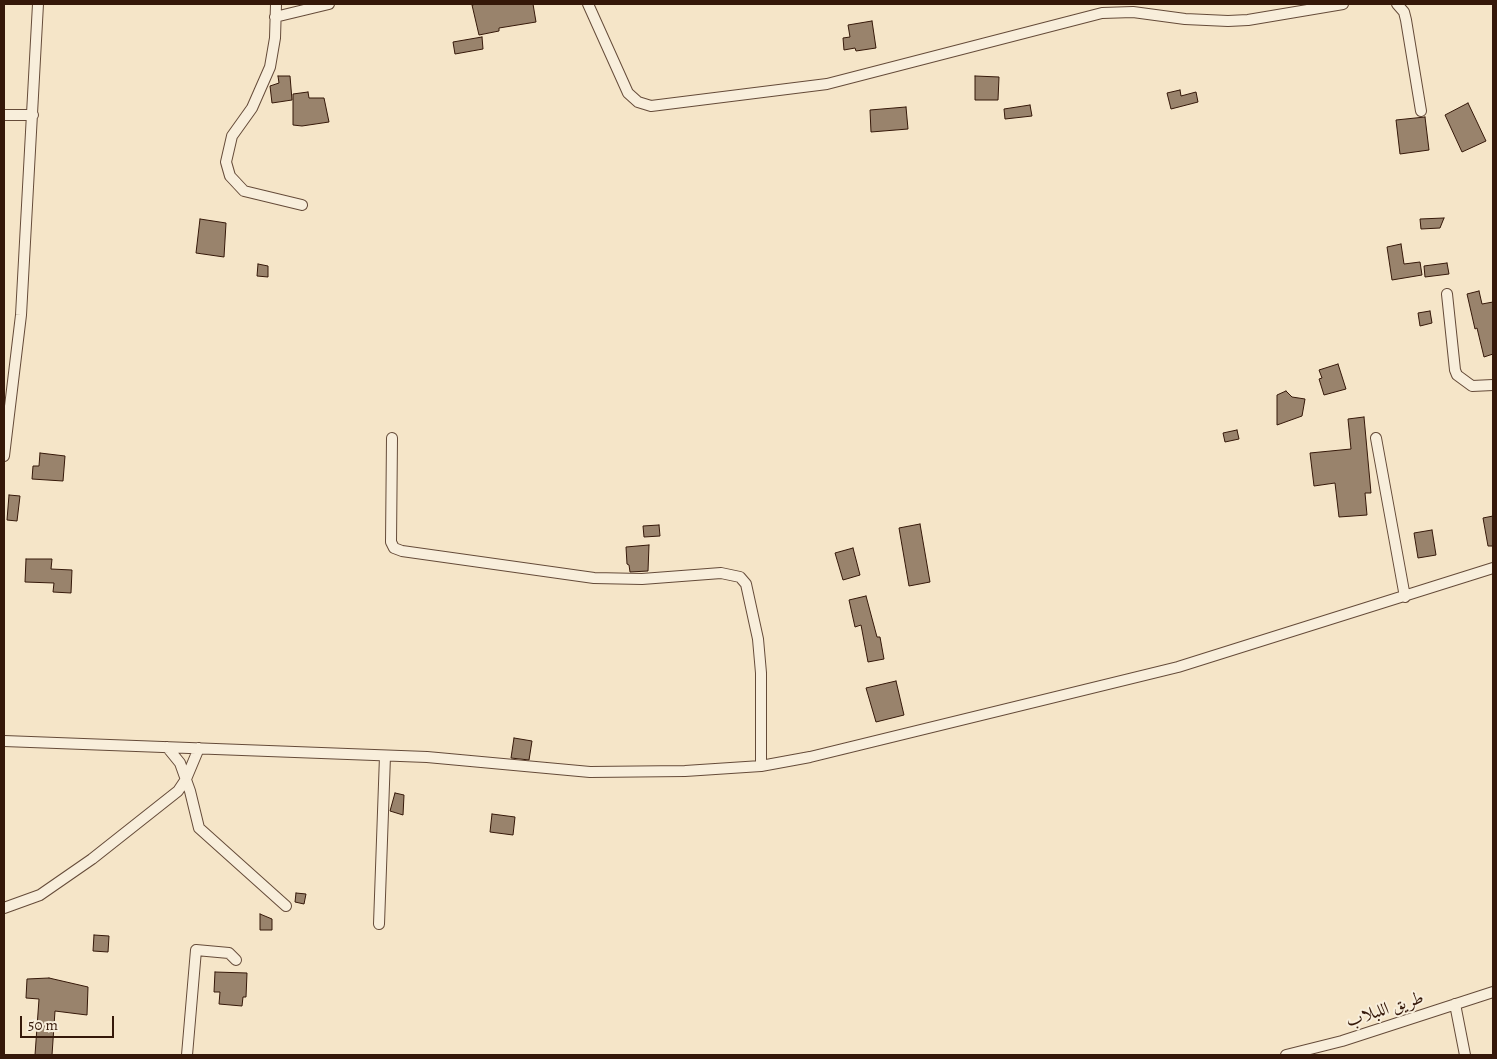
<!DOCTYPE html>
<meta charset="utf-8">
<style>
body{margin:0}
#map{position:relative;width:1497px;height:1059px;overflow:hidden;background:#f5e5c8;font-family:Alegreya,serif}
canvas{display:block}
.frame{position:absolute;inset:0;border:5px solid #351809;pointer-events:none}
.scale{position:absolute;left:20px;top:1016px;width:94px;height:22px;box-sizing:border-box;border:2px solid #351809;border-top:0;padding-left:6px;font-size:15px;line-height:18px;white-space:nowrap;color:#351809;-webkit-text-stroke:4px #f8eedb;paint-order:stroke}
</style>
<div id="map">
<canvas width="1497" height="1059"></canvas>
<div class="frame"></div>
<div class="scale">50 m</div>
</div>
<script>
const c = document.querySelector('canvas').getContext('2d');
c.lineJoin = 'round';
function paint(path, color) { c.fillStyle = color; c.fill(path, 'evenodd'); }
const shape = rows => new Path2D(rows.map(r => 'M' + r).join(''));
function stroke(path, color, width, dash) { c.strokeStyle = color; c.lineWidth = width; c.lineCap = dash ? 'butt' : 'round'; c.setLineDash(dash || []); c.stroke(path); }
function drawText(font, color, halo, rows, align = 'center') {
  c.font = font + ' Alegreya,Amiri,serif'; c.lineWidth = 4; c.setLineDash([]); c.textBaseline = 'middle'; c.strokeStyle = halo; c.fillStyle = color; for (const [text, x, y, turn = 0] of rows) {
    c.save(); c.translate(x, y); c.rotate((+turn || 0) * Math.PI / 180); c.textAlign = isNaN(turn) ? turn : align; if (halo) c.strokeText(text, 0, 0); c.fillText(text, 0, 0); c.restore();
  }
}
const building = shape([
 [477,4,533,4,536,22,499,28,499,31,479,35,472,5,477,4],
 [872,21,876,48,856,51,855,48,844,50,843,38,850,37,848,25,872,21],
 [482,37,483,49,455,54,453,42,482,37],
 [278,76,290,76,292,100,272,103,270,86,279,83,278,76],
 [975,76,999,77,998,100,975,100,975,76],
 [1180,90,1181,96,1196,92,1198,102,1171,109,1167,93,1180,90],
 [308,92,309,98,324,98,329,122,302,126,293,125,293,94,308,92],
 [1468,103,1486,141,1462,152,1445,115,1468,103],
 [1030,105,1032,116,1005,119,1004,109,1030,105],
 [906,107,908,129,871,132,870,110,906,107],
 [1425,117,1429,150,1400,154,1396,120,1425,117],
 [1444,218,1440,228,1421,229,1420,219,1444,218],
 [200,219,226,223,224,257,196,253,200,219],
 [1401,244,1404,264,1420,262,1422,275,1392,280,1387,247,1401,244],
 [1447,263,1449,274,1425,277,1424,266,1447,263],
 [258,264,268,266,268,277,257,276,258,264],
 [1479,291,1482,304,1493,302,1493,354,1484,357,1477,328,1475,329,1467,294,1479,291],
 [1430,311,1432,323,1420,326,1418,313,1430,311],
 [1338,364,1346,389,1324,395,1319,379,1322,378,1319,370,1338,364],
 [1286,391,1292,397,1305,399,1302,416,1277,425,1277,395,1286,391],
 [1364,417,1371,493,1365,493,1367,515,1339,517,1335,483,1314,486,1310,453,1351,449,1348,419,1364,417],
 [1237,430,1239,439,1225,442,1223,433,1237,430],
 [40,453,65,456,63,481,32,479,33,466,39,466,40,453],
 [9,495,20,496,17,521,7,520,9,495],
 [1493,516,1493,546,1488,546,1483,518,1493,516],
 [920,524,930,582,909,586,899,528,920,524],
 [659,525,660,536,644,537,643,526,659,525],
 [1432,530,1436,555,1418,558,1414,533,1432,530],
 [649,545,648,571,630,572,629,565,627,564,626,547,649,545],
 [853,548,860,575,843,580,835,553,853,548],
 [26,559,52,559,51,569,72,570,71,593,53,592,54,583,25,582,26,559],
 [866,596,877,637,880,637,884,659,868,662,861,625,855,627,849,600,866,596],
 [896,681,904,715,876,722,866,688,896,681],
 [514,738,532,741,529,760,511,758,514,738],
 [395,793,404,795,403,815,390,811,395,793],
 [492,814,515,817,513,835,490,832,492,814],
 [296,893,306,894,304,904,295,902,296,893],
 [260,914,272,919,272,930,260,930,260,914],
 [94,935,109,936,108,952,93,951,94,935],
 [215,972,247,973,246,997,243,997,242,1006,219,1004,220,992,214,992,215,972],
 [49,978,88,987,87,1015,55,1011,52,1055,35,1055,39,999,26,998,27,979,49,978]
]);
const street = shape([
 [276,4,275,38,270,67,252,108,232,136,226,162,230,176,244,191,302,205],
 [588,4,628,93,638,102,651,106,827,84,1102,13,1133,12,1185,19,1228,21,1248,20,1343,4],
 [1397,4,1404,12,1406,20,1421,111],
 [275,17,329,4],
 [4,115,33,115],
 [1447,294,1455,370,1457,375,1472,386,1493,385],
 [392,438,391,542,394,548,402,551,594,578,642,579,721,573,740,577,746,584,758,639,761,673,761,766],
 [1376,438,1405,597],
 [4,456,21,315,38,4],
 [4,741,427,757,590,772,685,771,761,766,810,757,1178,667,1493,568],
 [167,747,180,763,190,791,199,828,286,906],
 [4,908,40,895,92,859,178,791,186,779,199,748],
 [379,924,385,756],
 [1455,1004,1465,1055],
 [187,1055,196,950,229,953,236,960],
 [1286,1055,1342,1041,1493,992]
]);
const streetNames = [
 ["طريق اللبلاب",1385,1010,-18]
];
paint(building, '#99836c');
stroke(building, '#351809', 1);
stroke(street, '#654b39', 12);
stroke(street, '#f8eedb', 10);
drawText('18px', '#351809', '#f8eedb', streetNames);
</script>
